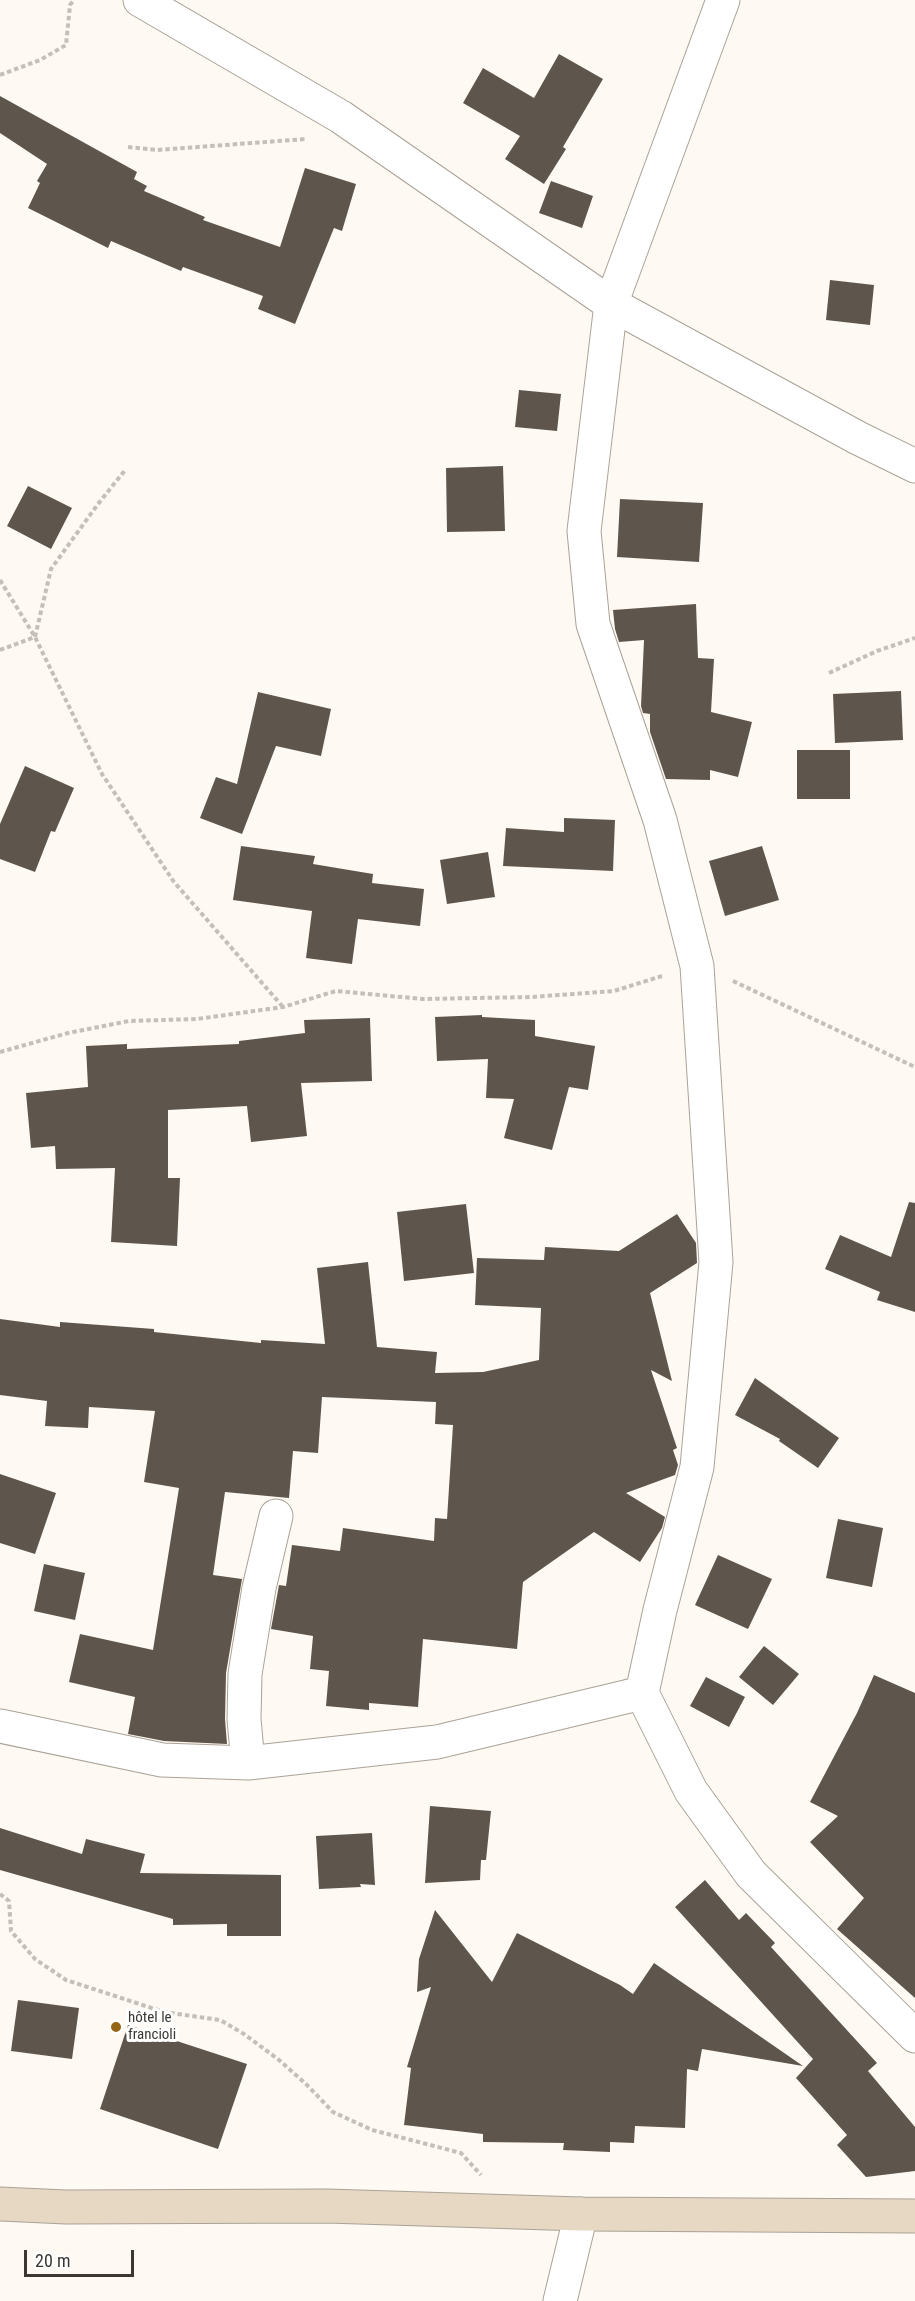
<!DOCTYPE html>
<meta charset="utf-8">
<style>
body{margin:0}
#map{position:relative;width:915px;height:2301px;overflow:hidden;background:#fef9f2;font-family:"Roboto Condensed",sans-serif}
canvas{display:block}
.scale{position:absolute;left:24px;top:2250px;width:110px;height:27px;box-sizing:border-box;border:3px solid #3b3834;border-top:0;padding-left:8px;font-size:18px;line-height:21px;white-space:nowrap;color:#3b3834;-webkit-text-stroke:4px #fff;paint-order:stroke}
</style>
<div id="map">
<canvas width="915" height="2301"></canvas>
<div class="scale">20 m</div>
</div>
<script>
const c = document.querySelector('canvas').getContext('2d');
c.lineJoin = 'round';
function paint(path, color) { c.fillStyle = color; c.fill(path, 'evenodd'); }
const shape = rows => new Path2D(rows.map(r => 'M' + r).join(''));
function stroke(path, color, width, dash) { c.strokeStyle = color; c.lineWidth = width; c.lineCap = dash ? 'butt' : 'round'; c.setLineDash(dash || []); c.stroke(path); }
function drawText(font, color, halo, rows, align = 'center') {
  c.font = font + ' "Roboto Condensed",sans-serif'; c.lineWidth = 6; c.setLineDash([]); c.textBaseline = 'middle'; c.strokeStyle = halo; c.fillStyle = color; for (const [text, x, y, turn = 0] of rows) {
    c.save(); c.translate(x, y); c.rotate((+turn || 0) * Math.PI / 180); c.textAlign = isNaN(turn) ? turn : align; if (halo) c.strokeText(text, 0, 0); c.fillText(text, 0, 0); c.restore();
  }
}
const building = shape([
 [559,54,603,79,563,147,566,149,544,184,505,159,520,136,463,103,483,68,534,98],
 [0,96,137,172,134,179,147,186,144,191,205,217,203,220,280,247,305,168,356,184,342,231,334,228,295,324,258,309,263,296,183,267,181,271,111,241,108,248,28,208,40,183,37,181,47,164,0,133],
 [551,181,593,196,582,228,539,213],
 [830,280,874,285,870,325,826,320],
 [519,390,561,394,557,431,515,427],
 [503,466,505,531,447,532,446,468],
 [28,486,72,508,51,549,7,526],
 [620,499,703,503,699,562,617,557],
 [696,604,698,658,714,659,711,712,752,722,738,777,710,770,710,780,666,779,650,732,650,714,643,713,641,706,644,640,619,642,615,629,613,610],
 [901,691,903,740,835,743,833,694],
 [258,692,331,709,321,756,276,746,242,834,200,818,216,777,237,784],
 [797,750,850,750,850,799,797,799],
 [25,766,74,788,55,832,51,831,35,872,0,859,0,824],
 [564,818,615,820,613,871,503,866,506,828,564,832],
 [241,846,315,856,313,864,373,874,372,883,424,889,420,926,358,919,352,964,306,958,312,911,233,900],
 [762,846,779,900,725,916,709,861],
 [488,852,495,897,447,904,440,860],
 [482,1015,482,1017,535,1020,535,1036,595,1046,588,1090,569,1087,552,1150,504,1138,514,1099,486,1098,488,1059,437,1061,435,1017],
 [370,1018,372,1081,301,1083,307,1136,251,1142,247,1106,168,1110,168,1178,180,1178,177,1246,111,1242,115,1168,56,1169,55,1146,31,1148,26,1093,88,1087,86,1046,127,1044,127,1049,239,1044,239,1041,305,1033,304,1020],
 [909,1202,915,1203,915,1312,877,1300,880,1292,825,1269,840,1235,891,1257],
 [466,1204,474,1273,404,1281,397,1212],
 [677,1214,696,1243,697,1263,650,1293,672,1381,651,1370,677,1448,673,1450,678,1465,675,1475,626,1493,665,1517,662,1528,640,1562,594,1532,523,1582,517,1649,423,1639,418,1707,369,1703,369,1710,326,1706,329,1671,310,1669,313,1636,271,1629,279,1585,286,1586,292,1545,340,1551,343,1528,434,1541,435,1518,447,1519,453,1425,435,1424,436,1402,322,1397,318,1453,293,1451,289,1498,225,1492,213,1575,242,1579,226,1673,225,1719,227,1744,164,1741,128,1734,135,1697,69,1682,80,1634,153,1650,179,1488,144,1482,155,1411,89,1407,88,1428,45,1426,47,1401,0,1395,0,1319,60,1327,60,1322,154,1329,154,1332,261,1343,261,1340,325,1344,317,1268,368,1262,377,1347,437,1352,435,1373,483,1372,539,1360,541,1308,475,1305,477,1258,544,1260,545,1247,619,1251],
 [755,1378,839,1438,818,1468,779,1441,780,1439,735,1415],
 [0,1474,56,1493,35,1554,0,1543],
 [838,1519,883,1528,872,1587,826,1578],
 [718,1555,772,1579,748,1629,695,1605],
 [44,1564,85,1573,75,1620,34,1611],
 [764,1646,799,1674,773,1705,739,1677],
 [874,1675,915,1693,915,1998,837,1929,864,1898,810,1842,838,1816,810,1802,857,1713],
 [706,1677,745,1697,729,1727,690,1706],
 [430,1806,491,1811,486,1860,481,1860,480,1880,425,1883],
 [0,1828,82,1854,86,1839,145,1854,140,1873,281,1875,281,1936,227,1936,227,1924,173,1925,173,1919,0,1870],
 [372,1833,375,1885,360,1884,361,1887,319,1889,316,1836],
 [705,1880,739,1920,746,1913,775,1943,771,1947,877,2063,868,2071,915,2127,915,2171,866,2177,837,2145,847,2135,796,2078,813,2059,675,1907],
 [435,1910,492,1982,517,1933,620,1985,633,1994,654,1963,803,2066,702,2049,698,2071,687,2069,685,2128,635,2126,634,2143,610,2142,610,2152,563,2150,564,2143,483,2142,483,2134,404,2125,411,2068,407,2067,431,1987,417,1992,419,1959],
 [18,2000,79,2008,72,2059,11,2051],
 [128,2025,247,2064,218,2149,100,2109]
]);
const path = shape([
 [0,75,40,60,66,45,70,5,74,0],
 [128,147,157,150,306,139],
 [0,580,35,637,102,774,174,882,283,1007],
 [0,650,35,637,51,569,98,504,126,469],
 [829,673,877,651,915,638],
 [733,981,915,1067],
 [0,1052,68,1033,129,1021,197,1019,283,1007,336,991,423,999,532,997,614,991,662,976],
 [0,1894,9,1901,11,1931,35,1959,66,1980,164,2012,220,2020,244,2034,279,2060,305,2083,333,2112,372,2130,461,2153,481,2175]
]);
const minor = shape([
 [140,0,341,117,611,304,858,438,915,466],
 [723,0,611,304,584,531,593,624,660,820,697,966,716,1262,697,1467,660,1610,642,1693,691,1791,751,1874,915,2036],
 [0,1726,162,1760,248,1763,437,1742,642,1693],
 [248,1763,244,1719,245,1674,259,1588,276,1516],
 [560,2301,581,2214]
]);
const secondary = shape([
 [0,2204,66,2207,327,2206,581,2214,915,2216]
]);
const markers = [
 [116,2027,6,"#966417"]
];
const poiNames = [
 ["hôtel le",128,2018],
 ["francioli",128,2035]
];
paint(building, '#5e564d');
stroke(minor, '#aaa297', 35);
stroke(secondary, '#aaa297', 35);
stroke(path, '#c3bfb9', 4, [4.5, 3]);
stroke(minor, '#fff', 33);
stroke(secondary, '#e7d8c4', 33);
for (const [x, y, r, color] of markers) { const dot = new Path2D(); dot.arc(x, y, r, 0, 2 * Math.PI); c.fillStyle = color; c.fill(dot); stroke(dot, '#fff', 2); }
drawText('15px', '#3b3834', '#fff', poiNames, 'left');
</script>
